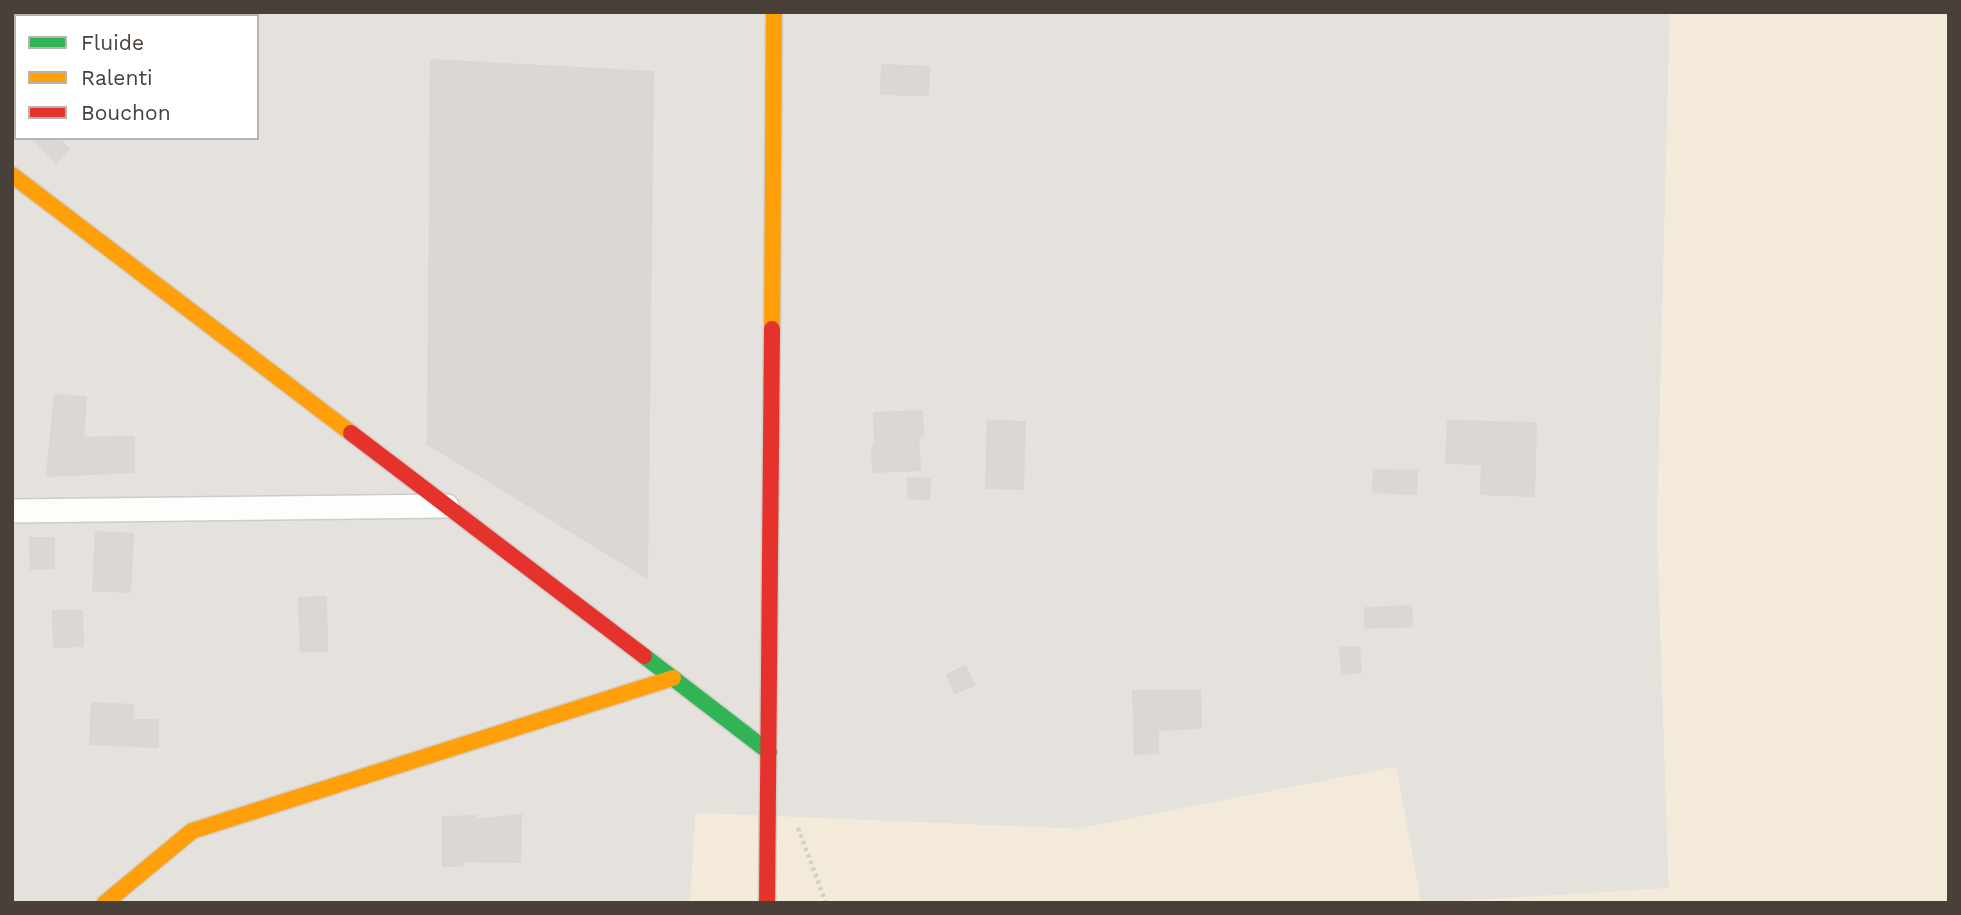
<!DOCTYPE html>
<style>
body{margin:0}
#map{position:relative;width:1961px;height:915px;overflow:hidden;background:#f2f0ed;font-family:"Work Sans",sans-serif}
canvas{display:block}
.frame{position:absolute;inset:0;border:14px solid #484039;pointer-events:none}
.legend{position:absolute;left:14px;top:14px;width:245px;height:126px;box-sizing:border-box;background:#fff;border:2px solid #b6b3b0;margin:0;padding:9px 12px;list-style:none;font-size:21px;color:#484039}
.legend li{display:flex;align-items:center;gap:14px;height:35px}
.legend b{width:35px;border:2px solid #b6b3b0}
</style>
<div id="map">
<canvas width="1961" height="915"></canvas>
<div class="frame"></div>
<ul class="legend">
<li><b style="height:9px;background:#30b455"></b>Fluide</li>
<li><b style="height:9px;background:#ff9f0a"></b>Ralenti</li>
<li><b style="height:9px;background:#e5322d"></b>Bouchon</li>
</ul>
</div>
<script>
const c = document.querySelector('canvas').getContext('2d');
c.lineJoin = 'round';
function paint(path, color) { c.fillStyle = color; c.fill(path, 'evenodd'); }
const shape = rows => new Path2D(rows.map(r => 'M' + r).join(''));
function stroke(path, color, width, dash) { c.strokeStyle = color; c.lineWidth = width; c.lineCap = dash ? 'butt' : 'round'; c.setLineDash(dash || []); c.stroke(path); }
const residential = shape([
 [12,12,1670,12,1657,527,1669,889,1421,903,1396,767,1077,829,696,813,690,903,12,903],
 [16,16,257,16,257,138,16,138]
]);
const sand = shape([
 [1670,12,1949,12,1949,903,1428,903,1669,888,1657,527],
 [1396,767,1421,903,690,903,696,813,1077,829]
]);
const building = shape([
 [431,60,653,72,647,578,428,444,431,60],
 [882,65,929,67,928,95,881,94,882,65],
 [33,138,58,138,69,149,56,163,33,138],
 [55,395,86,397,83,438,134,437,134,472,47,476,55,395],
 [922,411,923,436,918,436,920,470,873,472,872,447,875,446,874,413,922,411],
 [988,421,1025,422,1023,489,986,488,988,421],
 [1448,421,1536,423,1534,496,1481,494,1482,464,1446,463,1448,421],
 [1374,470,1417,471,1416,494,1373,492,1374,470],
 [908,478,930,479,929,499,908,498,908,478],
 [96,532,133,534,130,592,93,590,96,532],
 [30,538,54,538,54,568,31,569,30,538],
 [326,597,327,651,301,651,299,598,326,597],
 [1411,606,1412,626,1365,628,1365,608,1411,606],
 [53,611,82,611,83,646,54,647,53,611],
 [1359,647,1361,672,1342,674,1340,648,1359,647],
 [965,666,974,685,955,693,947,675,965,666],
 [1133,691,1200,691,1201,728,1158,730,1158,753,1135,754,1133,691],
 [92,703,133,705,132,720,158,720,158,747,90,744,92,703],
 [521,815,520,862,462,861,462,866,443,866,443,817,476,816,476,820,521,815]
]);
const path = shape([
 [798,828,826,903]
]);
const street = shape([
 [12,511,447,506]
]);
const fast = shape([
 [644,656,769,752]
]);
const slow = shape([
 [12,175,351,433],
 [772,329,774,12],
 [105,903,192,831,673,678]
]);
const jam = shape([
 [351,433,644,656],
 [767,903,772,329]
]);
paint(residential, '#e5e1dc');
paint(sand, '#f4eada');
paint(building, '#dad7d4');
stroke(building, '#dad7d3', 2);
stroke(street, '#ceccc9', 26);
stroke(fast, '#d2cdc6', 19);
stroke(slow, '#d2cdc6', 19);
stroke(jam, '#d2cdc6', 19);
stroke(path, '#d2d0cb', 4.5, [3.5, 3.5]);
stroke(street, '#fdfdfc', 23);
stroke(fast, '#30b455', 16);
stroke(slow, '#ff9f0a', 16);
stroke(jam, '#e5322d', 16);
</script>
